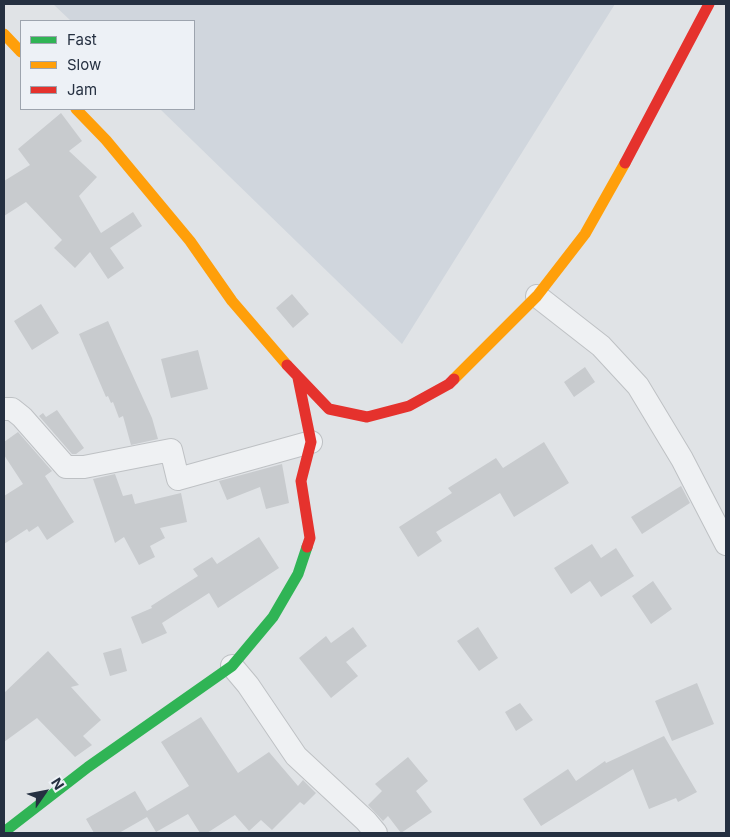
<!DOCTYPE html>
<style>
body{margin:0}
#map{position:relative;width:730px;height:837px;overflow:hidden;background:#e0e3e6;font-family:Inter,sans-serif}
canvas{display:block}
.frame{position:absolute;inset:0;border:5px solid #253041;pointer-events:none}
.legend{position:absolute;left:20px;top:20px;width:175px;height:90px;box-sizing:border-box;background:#edf1f6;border:1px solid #9da4ae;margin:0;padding:6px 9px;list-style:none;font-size:15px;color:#253041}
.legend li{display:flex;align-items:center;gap:10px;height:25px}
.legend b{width:25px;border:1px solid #9da4ae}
.north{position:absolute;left:20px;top:767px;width:50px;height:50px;-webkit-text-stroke:4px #edf1f6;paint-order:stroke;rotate:57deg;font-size:14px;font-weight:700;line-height:20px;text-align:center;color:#253041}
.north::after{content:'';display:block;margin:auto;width:18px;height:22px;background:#253041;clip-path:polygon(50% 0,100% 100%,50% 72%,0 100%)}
</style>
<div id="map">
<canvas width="730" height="837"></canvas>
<div class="frame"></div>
<ul class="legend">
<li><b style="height:6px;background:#30b455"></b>Fast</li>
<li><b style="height:6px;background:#ff9f0a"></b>Slow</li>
<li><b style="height:6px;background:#e5322d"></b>Jam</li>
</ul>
<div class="north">N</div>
</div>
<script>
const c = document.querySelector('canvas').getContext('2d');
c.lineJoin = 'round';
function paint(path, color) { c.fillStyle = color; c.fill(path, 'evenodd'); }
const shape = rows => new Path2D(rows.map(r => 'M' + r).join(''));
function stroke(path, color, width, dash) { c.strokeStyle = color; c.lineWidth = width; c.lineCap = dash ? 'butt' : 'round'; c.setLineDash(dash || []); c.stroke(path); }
const built = shape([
 [53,4,615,4,402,344,160,109,194,109,194,21,71,21]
]);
const building = shape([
 [61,113,82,141,69,151,97,177,79,196,101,233,133,212,142,226,110,248,124,268,108,279,90,252,75,268,54,248,62,240,26,202,4,216,4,181,30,165,18,149],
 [292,294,309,314,293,328,276,308],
 [41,304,59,333,32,350,14,321],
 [108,321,152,418,158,439,131,445,123,416,119,418,113,402,111,403,108,396,106,397,79,334],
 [198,350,208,389,171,398,161,359],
 [585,367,595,382,574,397,564,382],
 [57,410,84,448,76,454,72,454,39,416,43,413,46,417],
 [18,432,52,471,45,476,74,522,47,540,38,526,29,532,27,529,4,544,4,496,23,484,4,455,4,442],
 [544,442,569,483,514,517,500,493,436,532,442,541,418,557,399,527,452,493,448,488,496,458,503,468],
 [282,464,289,503,266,509,260,487,227,500,219,481],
 [115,474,123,496,132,494,135,504,181,493,187,522,160,528,165,538,150,546,155,557,139,565,124,537,115,543,93,479],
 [681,486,690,503,642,534,631,517],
 [259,537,279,568,218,608,209,593,162,623,167,633,142,644,131,617,152,608,151,606,198,576,193,569,212,557,217,564],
 [592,544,601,558,616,548,634,576,601,597,590,581,571,594,554,568],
 [653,581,672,609,651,624,632,596],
 [353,627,367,646,346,662,358,676,331,698,299,658,326,636,331,643],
 [478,627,498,658,479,671,457,641],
 [121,648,127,671,110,676,103,653],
 [48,651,79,685,71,687,101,720,83,736,92,745,75,757,37,718,4,742,4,693],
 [697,683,714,724,672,741,655,701],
 [520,703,533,720,516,731,505,712],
 [201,717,238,773,269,752,298,786,303,780,316,793,304,805,300,802,272,830,261,820,249,831,235,815,207,833,200,833,188,814,156,832,147,817,119,833,94,833,86,819,135,791,147,811,189,786,161,742],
 [664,736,697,792,678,802,676,798,649,809,633,769,541,826,523,799,568,769,576,781,605,761,606,763],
 [408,757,428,781,416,791,432,812,401,833,388,816,383,821,368,805,382,791,375,784]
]);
const street = shape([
 [537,296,601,346,638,386,682,459,726,544],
 [4,409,12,409,22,417,66,467,84,467,171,450,178,479,311,442],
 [232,666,248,685,296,756,366,821,376,833]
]);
const fast = shape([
 [4,832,88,767,232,666,273,617,298,574,307,547]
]);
const slow = shape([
 [4,34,21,52],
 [76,109,106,140,190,241,232,301,287,365],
 [454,379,537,296,585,234,625,163]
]);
const jam = shape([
 [625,163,709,4],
 [287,365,329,409,367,417,409,406,449,384,454,379],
 [298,378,311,442,301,481,310,538,307,547]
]);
paint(built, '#d0d6dd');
paint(building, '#c8cbce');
stroke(street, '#bec1c4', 24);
stroke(street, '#eff1f3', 22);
stroke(fast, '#30b455', 11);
stroke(slow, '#ff9f0a', 11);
stroke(jam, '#e5322d', 11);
</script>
